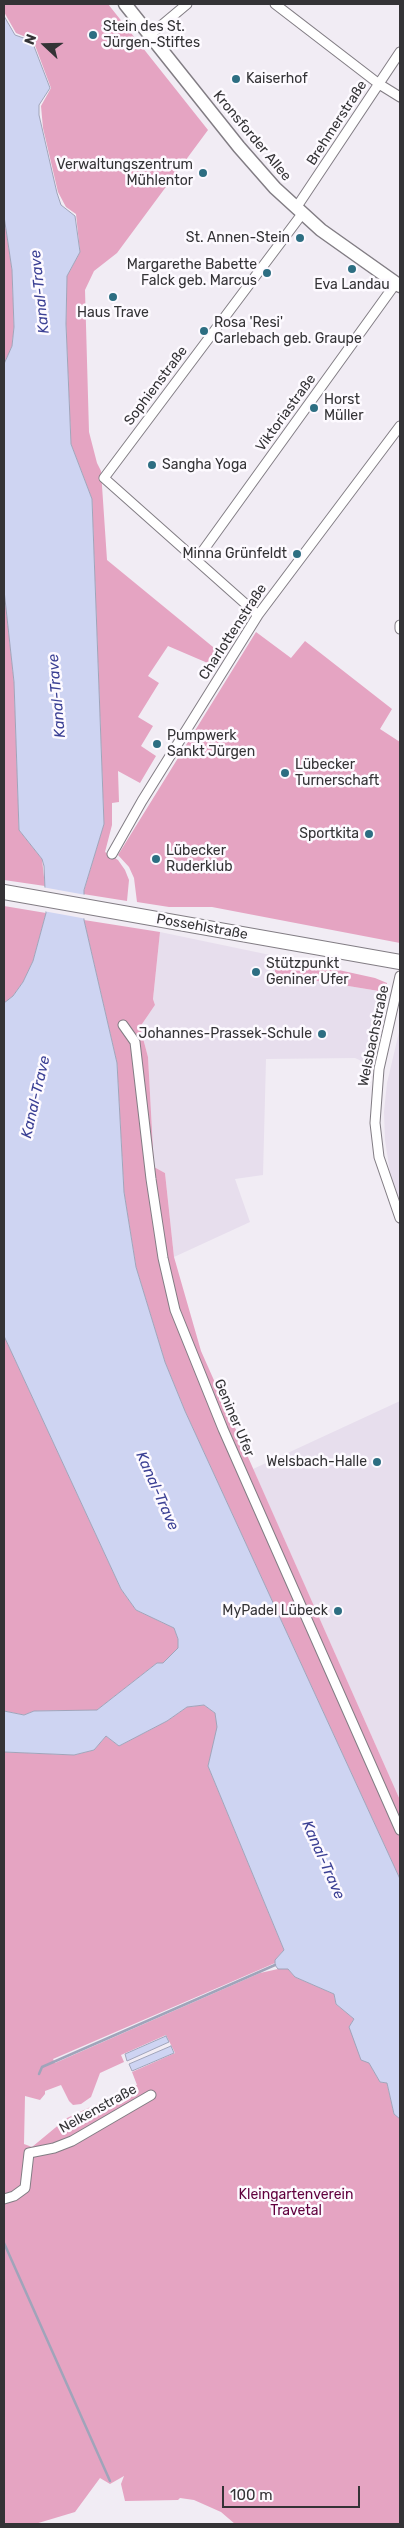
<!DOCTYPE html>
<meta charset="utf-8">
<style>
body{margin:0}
#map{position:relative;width:404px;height:2528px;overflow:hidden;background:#f1ecf4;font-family:Rubik,sans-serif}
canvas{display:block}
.frame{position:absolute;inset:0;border:5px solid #343336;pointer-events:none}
.north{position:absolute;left:20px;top:20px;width:50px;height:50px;-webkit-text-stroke:4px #fdfaff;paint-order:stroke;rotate:291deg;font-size:14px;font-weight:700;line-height:20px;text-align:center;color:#343336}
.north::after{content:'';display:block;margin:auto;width:18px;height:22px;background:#343336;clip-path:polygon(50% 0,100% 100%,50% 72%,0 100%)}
.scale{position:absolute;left:222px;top:2486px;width:138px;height:22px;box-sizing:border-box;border:2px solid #343336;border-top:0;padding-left:6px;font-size:15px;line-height:18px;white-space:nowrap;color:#343336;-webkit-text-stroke:4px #fdfaff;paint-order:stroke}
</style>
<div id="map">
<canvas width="404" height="2528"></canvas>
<div class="frame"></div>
<div class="north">N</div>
<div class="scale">100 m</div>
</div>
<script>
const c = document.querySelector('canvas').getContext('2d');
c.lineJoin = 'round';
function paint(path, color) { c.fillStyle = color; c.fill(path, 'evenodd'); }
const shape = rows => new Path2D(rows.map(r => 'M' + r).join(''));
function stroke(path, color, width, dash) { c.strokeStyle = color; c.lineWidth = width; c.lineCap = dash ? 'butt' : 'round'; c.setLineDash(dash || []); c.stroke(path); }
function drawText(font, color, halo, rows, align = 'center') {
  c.font = font + ' Rubik,sans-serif'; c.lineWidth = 5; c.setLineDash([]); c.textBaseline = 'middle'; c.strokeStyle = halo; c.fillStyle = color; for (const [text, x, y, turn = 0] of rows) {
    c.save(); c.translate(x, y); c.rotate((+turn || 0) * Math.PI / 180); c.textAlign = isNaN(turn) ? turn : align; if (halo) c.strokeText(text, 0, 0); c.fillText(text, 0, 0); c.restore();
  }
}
const built = shape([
 [160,932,275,956,275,974,385,992,368,1064,355,1058,266,1059,263,1175,235,1179,250,1222,174,1257,165,1173,154,1167,148,1057,140,1027,155,1005,153,999],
 [400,1028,400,1204,391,1179,385,1140,384,1112,387,1083],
 [400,1401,400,1800,253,1469]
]);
const green = shape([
 [4,4,108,4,208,130,117,253,94,271,85,290,89,432,97,463,101,471,107,560,224,656,217,667,168,646,148,676,159,683,138,717,153,726,141,746,156,756,140,783,118,771,119,802,112,803,112,825,105,852,118,860,125,870,129,880,127,901,83,894,104,823,92,499,71,444,66,324,67,276,80,252,76,214,66,207,58,192,43,128,41,106,51,88,33,40,16,33,4,12],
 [4,216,12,270,14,327,12,346,4,364],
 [4,590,14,682,19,830,42,859,45,886,4,880],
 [256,632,291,658,305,641,392,709,380,729,400,742,400,943,212,907,169,907,137,902,134,878,129,867,118,855],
 [4,906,46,913,33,961,23,982,13,996,4,1003],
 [84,920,160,932,153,999,155,1005,140,1027,148,1057,154,1167,165,1173,174,1257,201,1351,400,1800,400,1879,185,1411,165,1362,136,1267,124,1192,117,1063],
 [275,956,375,978,387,983,385,992,275,974],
 [4,1336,121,1589,136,1610,174,1628,178,1639,178,1648,163,1663,157,1663,97,1710,34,1711,24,1715,4,1711],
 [204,1705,215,1713,218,1727,208,1766,284,1950,275,1960,275,1963,53,2059,55,2063,260,1973,278,1969,288,1969,295,1977,334,1994,336,2004,354,2019,349,2027,380,2082,387,2083,394,2114,400,2119,400,2524,235,2524,221,2512,194,2500,180,2498,178,2500,125,2501,121,2484,124,2476,110,2484,100,2478,75,2512,35,2524,4,2524,4,1752,74,1755,94,1750,106,1736,119,1746,167,1721,187,1707],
 [166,2035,175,2053,132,2072,137,2085,67,2118,32,2147,24,2144,25,2096,40,2100,45,2094,45,2091,61,2085,69,2101,73,2105,81,2104,91,2097,100,2073,124,2062,121,2055]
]);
const water = shape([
 [4,16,15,35,32,41,50,88,39,105,39,115,57,193,61,205,75,216,80,252,67,276,66,324,71,444,92,499,104,824,84,890,84,920,117,1063,124,1192,136,1267,165,1362,185,1411,400,1879,400,2119,394,2114,387,2083,380,2082,369,2063,361,2060,349,2027,354,2019,336,2004,334,1994,295,1977,288,1969,278,1969,275,1965,275,1960,284,1950,208,1766,217,1727,215,1713,204,1705,187,1707,167,1721,119,1746,106,1736,94,1750,74,1755,4,1752,4,1711,24,1715,34,1711,97,1710,157,1663,163,1663,178,1648,178,1639,174,1628,136,1610,121,1589,4,1336,4,1003,13,996,23,982,33,961,46,913,44,866,42,859,19,830,14,682,4,590,4,364,12,346,14,327,12,270,4,216,4,16],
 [166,2036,169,2042,127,2061,125,2054,166,2036],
 [171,2046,174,2053,132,2071,129,2064,171,2046]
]);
const pier = shape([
 [42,887,86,895,87,919,43,911]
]);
const stream = shape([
 [39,2074,42,2067,275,1965],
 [4,2243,110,2481]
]);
const street = shape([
 [275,4,379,84,400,97],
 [150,35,187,4],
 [296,208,400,52],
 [197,559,396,283],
 [258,615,104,478,302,214],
 [400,625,400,629],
 [112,854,142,801,258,615,400,426],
 [400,976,379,1069,375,1123,379,1157,400,1218],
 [123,1025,135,1042,151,1179,163,1258,175,1310,223,1429,400,1830],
 [4,2199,14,2196,25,2188,29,2153,54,2148,72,2141,151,2095]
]);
const secondary = shape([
 [125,4,239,147,275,188,321,230,400,286]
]);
const primary = shape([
 [4,892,400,962]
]);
const markers = [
 [93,35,5,"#2d6e82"],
 [236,79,5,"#2d6e82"],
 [203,173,5,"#2d6e82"],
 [300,238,5,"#2d6e82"],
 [352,269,5,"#2d6e82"],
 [267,273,5,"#2d6e82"],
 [113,297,5,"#2d6e82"],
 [204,331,5,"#2d6e82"],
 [314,408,5,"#2d6e82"],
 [152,465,5,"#2d6e82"],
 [297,554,5,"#2d6e82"],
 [157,744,5,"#2d6e82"],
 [285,773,5,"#2d6e82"],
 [369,834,5,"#2d6e82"],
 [156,859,5,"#2d6e82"],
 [256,972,5,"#2d6e82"],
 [322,1034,5,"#2d6e82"],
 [377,1462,5,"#2d6e82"],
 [338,1611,5,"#2d6e82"]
];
const poiNames = [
 ["Stein des St.",103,27],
 ["Jürgen-Stiftes",103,43],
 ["Kaiserhof",246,79],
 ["Verwaltungszentrum",193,165,"right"],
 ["Mühlentor",193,181,"right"],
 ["St. Annen-Stein",290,238,"right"],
 ["Margarethe Babette",257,265,"right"],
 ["Falck geb. Marcus",257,281,"right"],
 ["Eva Landau",352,285,"center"],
 ["Haus Trave",113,313,"center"],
 ["Rosa 'Resi'",214,323],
 ["Carlebach geb. Graupe",214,339],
 ["Horst",324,400],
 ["Müller",324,416],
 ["Sangha Yoga",162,465],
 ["Minna Grünfeldt",287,554,"right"],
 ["Pumpwerk",167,736],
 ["Sankt Jürgen",167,752],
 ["Lübecker",295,765],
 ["Turnerschaft",295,781],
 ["Sportkita",359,834,"right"],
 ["Lübecker",166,851],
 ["Ruderklub",166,867],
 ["Stützpunkt",266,964],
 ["Geniner Ufer",266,980],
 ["Johannes-Prassek-Schule",312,1034,"right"],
 ["Welsbach-Halle",367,1462,"right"],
 ["MyPadel Lübeck",328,1611,"right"]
];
const streetNames = [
 ["Brehmerstraße",337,123,-57],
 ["Kronsforder Allee",252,136,50],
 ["Sophienstraße",156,386,-53],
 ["Viktoriastraße",286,413,-54],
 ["Charlottenstraße",233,632,-57],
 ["Possehlstraße",202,927,10],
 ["Welsbachstraße",374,1036,-78],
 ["Geniner Ufer",234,1418,67],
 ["Nelkenstraße",98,2109,-29]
];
const parkNames = [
 ["Kleingartenverein",296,2195],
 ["Travetal",296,2211]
];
const waterNames = [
 ["Kanal-Trave",40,292,-96],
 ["Kanal-Trave",57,696,-95],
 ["Kanal-Trave",36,1097,-77],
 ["Kanal-Trave",157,1491,66],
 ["Kanal-Trave",323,1860,66]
];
paint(built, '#e7deed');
paint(green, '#e5a4c2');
paint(water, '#ced4f2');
stroke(water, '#a0a4ba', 1);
paint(pier, '#f1ecf4');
stroke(stream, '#a0a4ba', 2.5);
stroke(street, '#827d84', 11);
stroke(secondary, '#827d84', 15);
stroke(primary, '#827d84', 16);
stroke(street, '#fff', 9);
stroke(secondary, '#fff', 12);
stroke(primary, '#fff', 14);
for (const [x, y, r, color] of markers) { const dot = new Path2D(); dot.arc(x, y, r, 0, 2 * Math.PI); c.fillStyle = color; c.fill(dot); stroke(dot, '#fdfaff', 2); }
drawText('14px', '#343336', '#fdfaff', poiNames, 'left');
drawText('14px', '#343336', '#fdfaff', streetNames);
drawText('14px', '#61003e', '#fdfaff', parkNames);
drawText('italic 15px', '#3c4195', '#fdfaff', waterNames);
</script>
